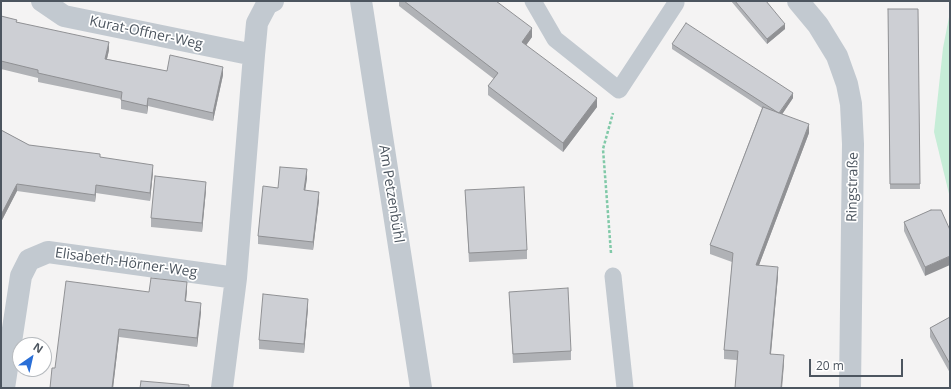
<!DOCTYPE html>
<meta charset="utf-8">
<style>
body{margin:0}
#map{position:relative;width:951px;height:389px;overflow:hidden;background:#f4f3f3;font-family:"Open Sans",sans-serif}
canvas{display:block}
.frame{position:absolute;inset:0;border:2px solid #4c555f;pointer-events:none}
.north{position:absolute;left:12px;top:337px;width:40px;height:40px;box-sizing:border-box;background:#fff;border:1px solid #b7bbbf;border-radius:50%;rotate:34deg;font-size:11px;font-weight:700;line-height:16px;text-align:center;color:#4c555f}
.north::after{content:'';display:block;margin:auto;width:14px;height:18px;background:#2a6fd7;clip-path:polygon(50% 0,100% 100%,50% 72%,0 100%)}
.scale{position:absolute;left:809px;top:359px;width:94px;height:18px;box-sizing:border-box;border:2px solid #4c555f;border-top:0;padding-left:5px;font-size:12px;line-height:14px;white-space:nowrap;color:#4c555f;-webkit-text-stroke:3px #fff;paint-order:stroke}
</style>
<div id="map">
<canvas width="951" height="389"></canvas>
<div class="frame"></div>
<div class="north">N</div>
<div class="scale">20 m</div>
</div>
<script>
const c = document.querySelector('canvas').getContext('2d');
c.lineJoin = 'round';
function paint(path, color) { c.fillStyle = color; c.fill(path, 'evenodd'); }
const shape = rows => new Path2D(rows.map(r => 'M' + r).join(''));
function stroke(path, color, width, dash) { c.strokeStyle = color; c.lineWidth = width; c.lineCap = dash ? 'butt' : 'round'; c.setLineDash(dash || []); c.stroke(path); }
function drawText(font, color, halo, rows, align = 'center') {
  c.font = font + ' "Open Sans",sans-serif'; c.lineWidth = 3.5; c.setLineDash([]); c.textBaseline = 'middle'; c.strokeStyle = halo; c.fillStyle = color; for (const [text, x, y, turn = 0] of rows) {
    c.save(); c.translate(x, y); c.rotate((+turn || 0) * Math.PI / 180); c.textAlign = isNaN(turn) ? turn : align; if (halo) c.strokeText(text, 0, 0); c.fillText(text, 0, 0); c.restore();
  }
}
const green = shape([
 [950,12,950,198,934,132,943,48]
]);
const path = shape([
 [611,253,603,149,613,113]
]);
const lane = shape([
 [533,1,555,39,619,90,676,3],
 [613,276,625,388]
]);
const street = shape([
 [42,1,64,16,254,55],
 [361,1,421,388],
 [798,1,818,25,837,56,847,84,851,104,853,144,850,388],
 [4,388,21,276,29,260,48,252,236,278],
 [222,388,236,278,254,55,257,23,267,4,273,1]
]);
const wall = shape([
 [399,1,496,1,532,37,526,45,597,107,563,152,488,95,488,86,494,79,399,6],
 [731,1,766,1,785,29,767,44],
 [888,9,918,9,920,189,890,189],
 [1,16,17,22,109,50,107,59,167,71,223,75,213,121,148,106,147,114,121,109,121,99,38,82,38,78,1,69],
 [672,44,793,98,782,114,809,133,759,265,778,276,771,354,784,364,724,359,724,350,732,262,710,254,710,245,762,108,672,49],
 [1,130,29,145,100,157,153,172,150,201,96,193,95,202,17,191,1,222],
 [307,178,305,190,319,200,313,250,258,244,258,236,278,188],
 [206,190,202,232,151,227,151,218],
 [465,190,527,250,527,259,469,262],
 [931,210,925,276,904,231,904,222],
 [187,290,186,301,201,312,197,347,119,337,113,388,50,388,55,368,149,292],
 [509,292,571,351,571,360,513,363],
 [308,308,304,353,259,349,259,340],
 [950,317,950,373,930,337,930,328]
]);
const shadedWall = shape([
 [785,24,785,29,767,44,767,39],
 [532,28,532,37,522,51,522,42],
 [109,42,109,50,105,67,105,59],
 [223,67,223,75,213,121,213,113],
 [793,93,793,98,779,119,779,114],
 [148,98,148,106,147,114,147,106],
 [597,98,597,107,563,152,563,143],
 [809,124,809,133,756,273,756,265],
 [153,165,153,172,150,201,150,193],
 [307,169,307,178,304,199,304,190],
 [206,182,206,190,202,232,202,223],
 [17,184,17,191,1,222,1,215],
 [96,185,96,193,95,202,95,195],
 [319,192,319,200,313,250,313,242],
 [2,249,2,257,1,260,1,252],
 [950,256,950,265,925,276,925,267],
 [778,267,778,276,770,363,770,354],
 [187,282,187,290,185,309,185,301],
 [308,299,308,308,304,353,304,344],
 [201,303,201,312,197,347,197,338],
 [119,329,119,337,113,388,112,388],
 [784,355,784,364,782,388,781,388]
]);
const building = shape([
 [404,1,496,1,532,28,522,42,597,98,563,143,488,86,498,73,404,1],
 [735,1,766,1,785,24,767,39,735,1],
 [888,9,918,9,920,184,890,184,888,9],
 [1,16,17,20,16,22,109,42,105,59,167,71,170,55,223,67,213,113,148,98,147,106,121,100,122,92,38,73,38,70,1,61,1,16],
 [686,23,793,93,779,113,777,112,672,44,686,23],
 [763,107,809,124,756,265,778,267,770,354,784,355,781,388,735,388,738,351,724,350,733,253,710,245,763,107],
 [1,130,29,145,100,154,100,157,153,165,150,193,96,185,95,195,17,184,1,215,1,130],
 [280,167,307,169,304,190,319,192,313,242,258,236,263,186,278,188,280,167],
 [155,176,206,182,202,223,151,218,155,176],
 [524,187,527,250,469,253,465,190,524,187],
 [931,210,941,210,950,230,950,256,925,267,904,222,931,210],
 [151,278,187,282,185,301,201,303,197,338,119,329,112,388,50,388,52,368,55,368,66,281,149,292,151,278],
 [568,288,571,351,513,354,509,292,568,288],
 [263,294,308,299,304,344,259,340,263,294],
 [950,317,950,364,930,328,950,317],
 [141,381,189,385,189,388,140,388,141,381]
]);
const streetNames = [
 ["Kurat-Offner-Weg",146,33,12],
 ["Ringstraße",853,187,-89],
 ["Am Petzenbühl",391,194,81],
 ["Elisabeth-Hörner-Weg",126,263,8]
];
paint(green, '#c6edd7');
stroke(path, '#81c9a8', 2.5, [3, 2]);
stroke(lane, '#c2c9d0', 17);
stroke(street, '#c2c9d0', 22);
paint(wall, '#b0b2b6');
paint(shadedWall, '#909194');
paint(building, '#cdcfd4');
stroke(building, '#909194', 1);
drawText('14px', '#4c555f', '#fff', streetNames);
</script>
